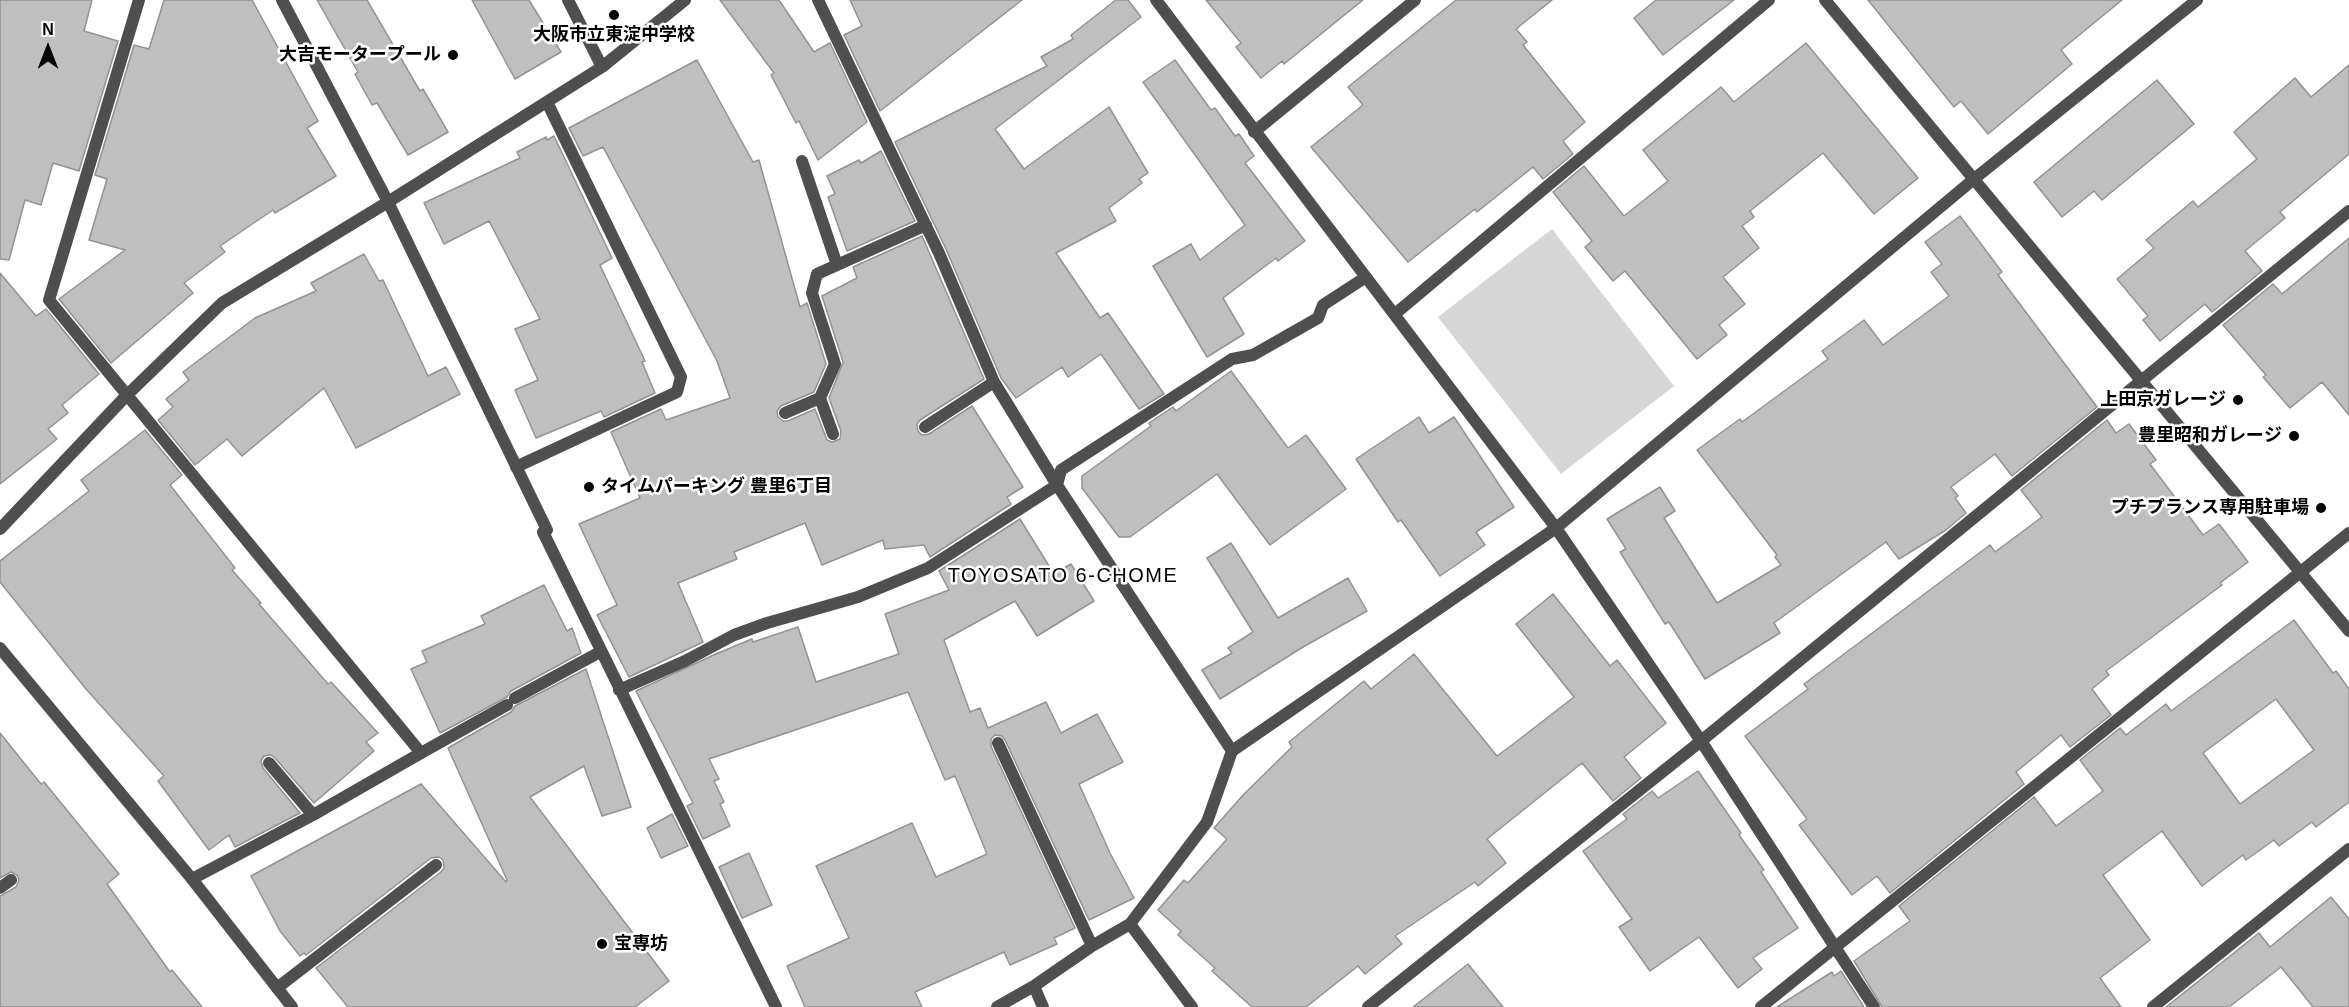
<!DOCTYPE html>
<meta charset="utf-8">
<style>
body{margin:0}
#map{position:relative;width:2349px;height:1007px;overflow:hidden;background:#fff;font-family:Helvetica,sans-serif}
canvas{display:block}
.north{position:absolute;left:18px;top:18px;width:60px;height:60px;-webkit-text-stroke:4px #fff;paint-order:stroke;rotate:0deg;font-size:16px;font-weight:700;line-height:24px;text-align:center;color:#000}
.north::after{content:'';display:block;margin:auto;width:21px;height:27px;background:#000;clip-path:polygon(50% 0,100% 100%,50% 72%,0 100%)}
</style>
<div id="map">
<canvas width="2349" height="1007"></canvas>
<div class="north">N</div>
</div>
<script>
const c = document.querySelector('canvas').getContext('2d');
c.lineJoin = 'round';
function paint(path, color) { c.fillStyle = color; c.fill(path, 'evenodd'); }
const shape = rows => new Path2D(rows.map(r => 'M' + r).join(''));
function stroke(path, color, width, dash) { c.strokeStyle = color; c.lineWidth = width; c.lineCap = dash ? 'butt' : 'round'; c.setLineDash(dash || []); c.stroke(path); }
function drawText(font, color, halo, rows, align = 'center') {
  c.font = font + ' Helvetica,"Noto Sans JP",sans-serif'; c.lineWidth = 5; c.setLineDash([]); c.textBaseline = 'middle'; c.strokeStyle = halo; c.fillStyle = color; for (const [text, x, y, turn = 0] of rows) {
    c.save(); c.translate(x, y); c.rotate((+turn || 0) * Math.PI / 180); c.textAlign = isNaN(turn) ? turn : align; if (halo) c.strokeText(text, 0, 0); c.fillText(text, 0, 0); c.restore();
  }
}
const green = shape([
 [1552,229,1674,386,1561,474,1438,317]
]);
const building = shape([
 [0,0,92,0,84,31,118,41,79,171,53,163,41,205,25,200,9,260,0,259,0,0],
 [164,0,252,0,318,121,307,128,336,176,275,213,273,210,220,246,225,252,184,283,193,293,111,363,59,299,125,250,89,240,107,179,95,175,134,45,149,49,164,0],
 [317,0,367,0,420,91,423,89,448,132,408,155,377,103,372,105,355,74,358,72,317,0],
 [472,0,529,0,561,52,515,79,472,0],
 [720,0,779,0,814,52,830,43,867,122,818,160,799,121,796,123,771,75,774,73,720,0],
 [850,0,1022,0,880,111,844,35,862,26,850,0],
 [1116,0,1128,0,1141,17,995,129,1024,169,1109,107,1148,173,1139,179,1142,183,1109,208,1116,221,1056,253,1100,318,1108,313,1164,394,1139,409,1101,354,1068,377,1062,367,1016,398,1001,378,946,249,895,142,1047,66,1041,57,1073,39,1071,35,1116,0],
 [1206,0,1363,0,1284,64,1282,61,1261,78,1236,47,1241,43,1206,0],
 [1456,0,1552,0,1516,29,1527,42,1523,45,1585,122,1563,141,1573,154,1543,179,1533,167,1477,212,1475,209,1408,262,1311,147,1363,105,1348,87,1456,0],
 [1656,0,1734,0,1663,55,1634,18,1656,0],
 [1868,0,2122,0,2061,50,2072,64,1988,134,1961,101,1954,107,1868,0],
 [1806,43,1918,178,1874,214,1823,153,1750,211,1754,217,1742,226,1759,248,1723,277,1745,304,1719,325,1727,335,1697,359,1625,271,1613,281,1585,247,1592,241,1553,192,1584,166,1624,216,1668,181,1643,150,1721,87,1734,102,1806,43],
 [697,60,753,162,759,160,800,307,807,303,826,364,814,392,781,406,777,411,778,417,783,421,788,421,815,409,827,440,832,442,840,439,841,431,829,398,843,362,822,296,857,278,853,267,922,236,984,379,920,420,917,424,918,431,922,435,929,434,972,406,1023,487,1007,497,1011,504,930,557,924,545,885,549,883,540,822,565,805,523,734,552,737,559,678,583,703,642,629,677,597,615,617,605,579,524,640,498,611,432,661,409,666,420,730,398,717,361,603,147,583,156,569,128,697,60],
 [1175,60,1211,110,1215,108,1235,136,1239,134,1254,156,1245,163,1305,241,1278,261,1276,258,1223,298,1244,334,1207,357,1153,266,1191,244,1200,260,1245,225,1143,82,1175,60],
 [2349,65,2349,154,2280,212,2285,218,2245,251,2262,271,2212,312,2205,304,2160,341,2143,320,2148,316,2117,279,2154,248,2146,240,2193,201,2198,207,2257,159,2234,132,2295,78,2311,97,2349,65],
 [2157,80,2194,124,2102,200,2094,191,2062,217,2034,182,2157,80],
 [554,136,612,258,600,265,645,361,642,362,655,393,604,417,601,411,536,438,515,390,538,380,515,329,540,319,489,221,444,244,424,203,520,158,517,152,546,137,547,140,554,136],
 [881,151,915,221,847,251,828,197,835,194,827,176,859,160,861,163,881,151],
 [1960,216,2002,272,1998,275,2097,407,2012,476,1995,454,1951,487,1958,496,1955,498,1966,513,1946,530,1899,559,1886,542,1774,623,1780,633,1705,679,1669,622,1665,624,1620,552,1626,549,1607,519,1660,487,1675,511,1664,518,1717,603,1781,565,1775,557,1777,555,1697,450,1740,419,1742,422,1828,359,1822,351,1864,320,1883,345,1949,296,1931,272,1942,264,1925,242,1960,216],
 [2349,238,2349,415,2322,382,2290,408,2263,377,2266,375,2223,325,2273,284,2282,294,2349,238],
 [364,254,379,281,383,280,428,376,446,367,460,394,356,448,324,388,242,456,227,439,195,465,158,420,173,407,166,399,189,380,183,372,255,318,316,291,311,283,364,254],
 [0,273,36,316,46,309,99,374,62,405,68,413,48,429,57,439,0,484,0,273],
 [1231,371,1288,448,1306,435,1346,489,1270,545,1217,474,1130,537,1119,537,1082,488,1082,476,1151,426,1149,423,1173,407,1176,411,1231,371],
 [1419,417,1429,433,1454,417,1514,507,1476,532,1485,545,1440,576,1401,520,1398,522,1356,459,1419,417],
 [2107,420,2116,433,2129,424,2156,460,2150,464,2203,535,2219,524,2248,562,2220,583,2222,585,2106,671,2109,675,2092,689,2111,715,2070,747,2061,735,2016,772,2024,784,1890,893,1877,876,1852,895,1799,825,1807,819,1745,736,1808,689,1804,684,1990,545,1995,552,2042,517,2021,490,2107,420],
 [145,430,182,475,170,485,235,568,232,570,261,603,259,604,328,684,331,682,378,733,366,742,374,751,314,803,275,758,271,755,264,756,261,761,263,768,300,813,235,847,229,835,209,850,158,781,164,776,86,689,0,582,0,561,89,491,81,480,145,430],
 [1020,519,1054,574,1071,564,1094,601,1037,636,1015,601,944,640,970,712,980,708,988,728,1046,702,1061,733,1097,714,1123,762,1079,784,1110,853,1134,898,1089,920,1005,740,1002,736,995,735,991,739,991,746,1075,928,1054,938,1057,944,1010,965,1004,952,915,992,922,1007,805,1007,787,966,849,938,816,866,912,823,936,877,987,854,955,776,945,780,908,692,709,759,719,779,714,781,724,802,720,804,730,826,703,839,687,806,693,803,636,691,718,653,752,639,753,642,798,627,816,682,899,654,885,614,949,590,939,571,1020,519],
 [1231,543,1278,618,1348,578,1367,611,1303,647,1220,699,1202,670,1232,653,1228,648,1253,632,1207,558,1231,543],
 [544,585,567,631,572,628,581,653,511,691,507,697,440,733,411,669,427,662,422,651,485,624,481,616,544,585],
 [1553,594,1610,666,1617,660,1666,723,1624,757,1641,778,1613,801,1582,763,1487,839,1506,863,1478,886,1475,882,1395,936,1402,944,1365,974,1358,966,1306,1007,1252,1007,1212,971,1215,968,1178,935,1181,931,1158,910,1184,880,1188,883,1227,839,1214,828,1244,794,1292,747,1289,742,1364,681,1371,689,1414,654,1497,756,1512,745,1574,697,1516,624,1553,594],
 [2294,620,2333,673,2336,671,2349,689,2349,802,2316,827,2312,822,2279,846,2274,840,2246,860,2243,855,2202,886,2162,831,2103,875,2150,940,2100,978,2121,1007,1882,1007,1854,961,1910,921,1899,906,2034,797,2056,826,2103,791,2080,760,2120,728,2126,735,2166,704,2171,711,2294,620],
 [2276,699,2314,750,2240,804,2203,753,2276,699],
 [586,669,631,807,602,816,584,766,530,797,669,981,635,1007,348,1007,316,968,441,872,444,868,443,860,439,857,431,858,306,955,304,953,300,956,280,931,251,876,421,784,506,882,507,880,448,748,511,712,515,706,586,669],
 [0,733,41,784,44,782,119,874,107,884,170,972,172,970,202,1007,0,1007,0,896,16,887,19,880,17,875,11,872,0,878,0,733],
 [1698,771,1741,833,1739,835,1764,870,1761,872,1798,928,1753,958,1762,969,1738,988,1699,937,1650,971,1619,927,1632,919,1583,851,1627,819,1623,814,1652,791,1658,798,1698,771],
 [672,814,688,846,661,858,647,828,672,814],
 [749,853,772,905,742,918,719,867,749,853],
 [2331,897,2349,919,2349,1007,2313,1007,2281,967,2229,1007,2166,1007,2259,933,2270,947,2331,897],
 [1468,964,1503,1007,1413,1007,1468,964],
 [1841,971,1864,1007,1777,1007,1832,972,1834,976,1841,971]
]);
const service = shape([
 [515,698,600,652],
 [421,753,507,705],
 [0,888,11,880],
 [277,988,436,865]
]);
const minor = shape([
 [139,0,49,300,421,753,313,815,192,879],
 [282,0,388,202,547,530,543,532,776,1007],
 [568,0,602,67],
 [818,0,939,253,994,382,1057,485,1232,751],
 [1156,0,1556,528,1701,741,1874,1007],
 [1254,132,1415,0],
 [802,161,837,265],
 [1395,314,1769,0],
 [820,398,835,364,812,293,817,274,926,225],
 [785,413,820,398,833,434],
 [925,427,994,382],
 [516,467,677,392,681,377,547,102],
 [0,529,126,396,222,303,388,202,602,67,685,0],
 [619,690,685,661,734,635,767,623,858,597,928,568,1057,485,1061,470,1232,359,1253,355,1318,318,1323,305,1366,277],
 [998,743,1092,946],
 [269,763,313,815],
 [1130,924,1192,1007],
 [1034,986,1043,1007],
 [997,1007,1034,986,1092,946,1130,924,1207,822,1232,751,1556,528,1974,179,2197,0],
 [1368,1007,1701,741,2349,211],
 [1761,1007,2349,533],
 [2153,1007,2349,849]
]);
const tertiary = shape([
 [1825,0,2349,631],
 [0,648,192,879,292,1007]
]);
const markers = [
 [614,15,6,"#000"],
 [453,55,6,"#000"],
 [2238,400,6,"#000"],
 [2294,436,6,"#000"],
 [589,487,6,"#000"],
 [2321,508,6,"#000"],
 [602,944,6,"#000"]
];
const poiNames = [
 ["大阪市立東淀中学校",614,35,"center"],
 ["大吉モータープール",441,55],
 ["上田京ガレージ",2226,400],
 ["豊里昭和ガレージ",2282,436],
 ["タイムパーキング 豊里6丁目",601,487,"left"],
 ["プチプランス専用駐車場",2309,508],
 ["宝専坊",614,944,"left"]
];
const neighbourhoodNames = [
 ["TOYOSATO 6-CHOME",1063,576]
];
paint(green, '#d6d6d6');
paint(building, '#bfbfbf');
stroke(building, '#939393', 1.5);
stroke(service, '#4f4f4f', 12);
stroke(minor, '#4f4f4f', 12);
stroke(tertiary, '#4f4f4f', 12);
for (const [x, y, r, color] of markers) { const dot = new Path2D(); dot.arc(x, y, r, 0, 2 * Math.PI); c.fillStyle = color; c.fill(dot); stroke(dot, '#fff', 2); }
drawText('bold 18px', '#000', '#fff', poiNames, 'right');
c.letterSpacing = '1.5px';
drawText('20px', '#000', '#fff', neighbourhoodNames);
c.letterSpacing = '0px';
</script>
